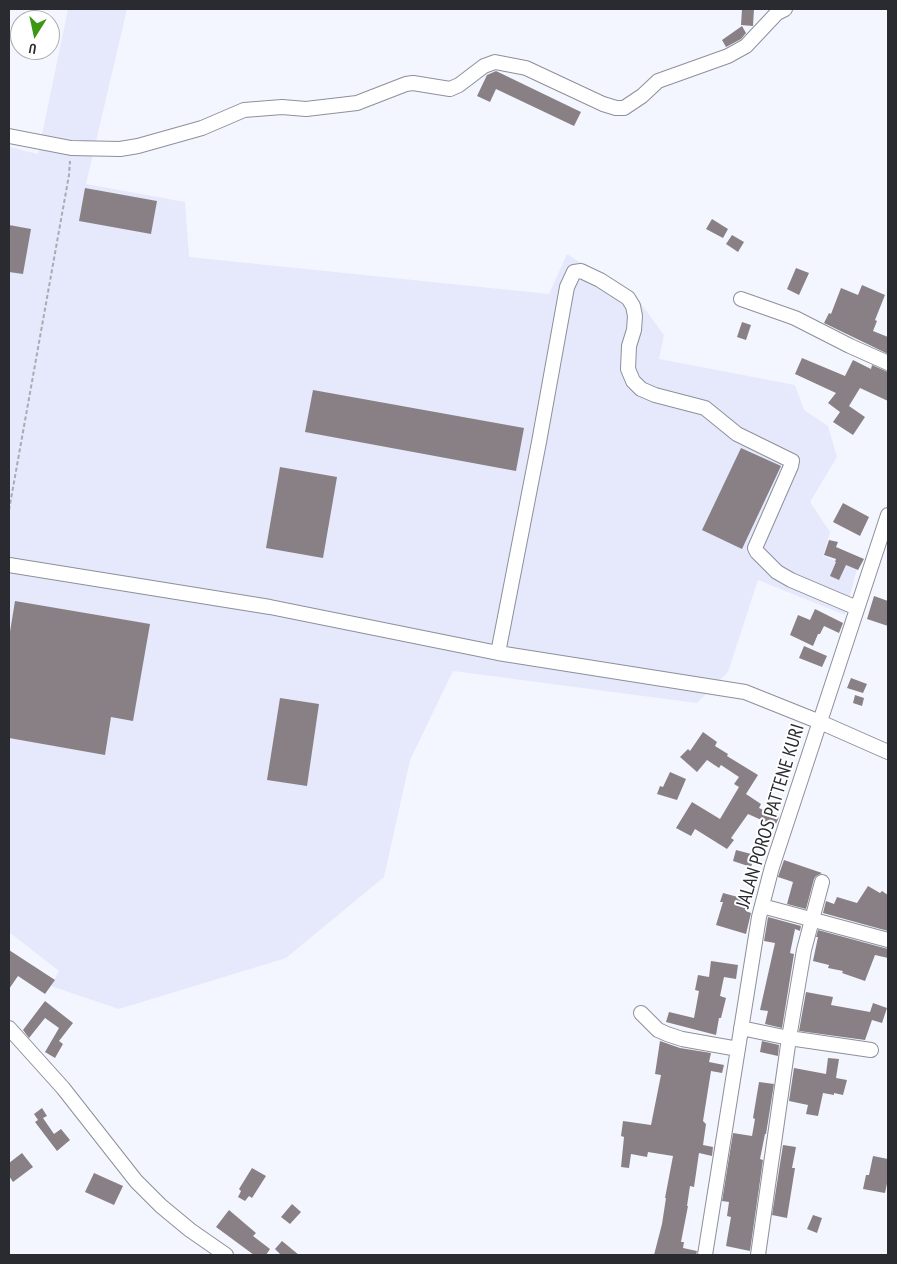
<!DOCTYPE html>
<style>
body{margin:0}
#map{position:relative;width:897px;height:1264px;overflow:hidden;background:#f3f6fe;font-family:"PT Sans Narrow",sans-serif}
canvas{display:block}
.frame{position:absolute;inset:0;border:10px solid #2a2b30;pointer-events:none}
.north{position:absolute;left:10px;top:10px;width:50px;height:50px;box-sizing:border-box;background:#fff;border:1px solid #aaaaac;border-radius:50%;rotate:190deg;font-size:14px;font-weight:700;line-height:20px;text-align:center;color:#2a2b30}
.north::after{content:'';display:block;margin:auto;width:18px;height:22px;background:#3c9714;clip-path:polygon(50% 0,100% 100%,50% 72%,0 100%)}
</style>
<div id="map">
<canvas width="897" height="1264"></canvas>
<div class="frame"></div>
<div class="north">U</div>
</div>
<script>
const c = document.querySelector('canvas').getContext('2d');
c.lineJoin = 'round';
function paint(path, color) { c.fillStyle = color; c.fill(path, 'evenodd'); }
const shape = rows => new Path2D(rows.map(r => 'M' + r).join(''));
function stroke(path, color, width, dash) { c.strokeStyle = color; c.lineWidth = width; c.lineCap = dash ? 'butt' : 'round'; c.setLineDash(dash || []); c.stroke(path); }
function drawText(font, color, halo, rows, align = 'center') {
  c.font = font + ' "PT Sans Narrow",sans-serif'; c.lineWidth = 4; c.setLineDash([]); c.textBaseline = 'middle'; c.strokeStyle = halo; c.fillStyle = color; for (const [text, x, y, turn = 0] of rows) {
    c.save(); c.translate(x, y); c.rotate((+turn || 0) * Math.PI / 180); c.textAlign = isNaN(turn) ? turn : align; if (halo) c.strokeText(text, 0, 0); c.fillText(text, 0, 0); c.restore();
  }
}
const built = shape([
 [68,9,127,9,86,184,185,202,189,257,549,294,567,254,639,301,664,335,659,359,795,385,804,410,828,426,837,457,810,502,830,532,823,556,857,568,845,615,758,580,728,672,697,703,453,671,410,760,384,877,286,958,119,1009,51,986,59,971,9,932,9,147,38,154]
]);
const building = shape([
 [742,9,754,9,753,26,741,25],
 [742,26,746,33,741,39,726,47,722,40],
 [496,71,581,112,574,126,496,89,490,102,477,96,487,75],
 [85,188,157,201,151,234,79,221],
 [712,219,728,229,723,238,706,229],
 [9,225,31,229,23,274,9,272],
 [732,235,744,242,738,252,726,244],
 [796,268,809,273,799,295,787,289],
 [862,285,885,295,875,320,877,321,873,331,888,337,888,354,824,323,829,313,831,314,841,288,858,295],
 [742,322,751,325,746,340,737,337],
 [802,358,845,376,853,360,871,369,872,365,888,372,888,401,860,388,849,406,865,417,853,435,833,422,840,412,828,403,836,393,795,374],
 [313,390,524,428,516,471,305,432],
 [741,448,781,466,742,549,702,530],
 [280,467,337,477,323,558,266,548],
 [843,503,869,517,860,536,833,522],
 [829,540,838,542,836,547,864,559,858,570,846,565,839,580,830,576,836,562,835,562,836,559,824,555],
 [874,596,888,601,888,626,867,619],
 [15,601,150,624,133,721,111,717,105,755,9,738,9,638],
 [815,609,843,623,839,633,824,626,820,634,818,634,813,646,790,635,798,615,810,620],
 [804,646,827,656,822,667,799,658],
 [851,678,867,684,863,693,847,688],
 [855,695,864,698,862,706,853,703],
 [280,698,319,704,307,786,267,780],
 [703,732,717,742,715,746,728,754,727,756,758,775,746,794,761,804,759,808,779,817,775,826,748,814,731,838,734,840,727,849,695,829,691,836,676,828,692,802,720,819,739,787,734,784,739,777,721,765,719,768,707,760,697,772,680,757,688,749,690,751],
 [670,772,686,779,677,800,657,794,660,786,663,787],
 [736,850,755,855,751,867,733,861],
 [784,860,822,873,816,876,814,879,806,909,787,904,793,882,778,877],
 [868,886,880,893,882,891,888,895,888,931,823,913,826,901,834,904,837,897,857,903],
 [723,893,749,900,746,911,751,913,746,934,716,925,723,902,720,902],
 [768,917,801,926,800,931,795,929,790,953,794,954,782,1028,765,1024,768,1011,760,1010,775,943,764,941],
 [818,930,888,949,888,958,875,955,865,981,842,973,843,971,828,968,829,965,813,961,818,937,816,937],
 [9,950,55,980,45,994,18,976,9,989],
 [711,961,738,965,736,979,724,977,720,996,726,998,721,1018,719,1018,716,1035,666,1022,669,1012,694,1018,699,991,695,990,698,975,709,977],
 [806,992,833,997,831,1005,870,1012,873,1003,887,1008,882,1023,872,1020,865,1040,799,1031],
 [45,1001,73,1023,59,1041,63,1044,55,1058,45,1052,59,1028,45,1018,29,1038,23,1030],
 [660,1041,680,1048,711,1053,709,1062,724,1065,722,1073,711,1071,703,1121,706,1124,703,1145,713,1147,712,1156,699,1153,694,1187,690,1186,687,1206,688,1206,681,1242,684,1242,683,1248,697,1251,696,1255,654,1255,662,1224,666,1198,665,1198,673,1156,648,1152,647,1157,631,1154,629,1168,621,1167,624,1137,621,1136,623,1121,651,1125,661,1075,655,1074],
 [762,1041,779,1045,778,1056,760,1052],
 [828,1058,839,1059,836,1078,847,1080,843,1095,834,1093,834,1095,823,1093,818,1116,806,1114,808,1105,789,1101,794,1068,826,1074],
 [759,1082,774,1084,766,1134,765,1134,760,1159,763,1160,750,1251,726,1246,731,1217,727,1216,729,1202,722,1201,733,1133,752,1136,755,1119,753,1118],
 [42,1108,47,1116,43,1118,54,1134,61,1129,70,1140,57,1151,35,1122,38,1120,34,1114],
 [783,1145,796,1147,792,1168,795,1168,787,1218,772,1215],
 [22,1153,33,1167,13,1182,9,1176,9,1163],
 [873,1156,888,1159,888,1179,885,1193,863,1189,866,1175,869,1175],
 [252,1168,266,1176,252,1198,249,1196,245,1201,238,1197,241,1191,239,1189],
 [94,1173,123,1186,114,1205,85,1192],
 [292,1204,301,1212,290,1224,281,1217],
 [229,1210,256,1233,253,1236,270,1249,266,1255,254,1255,216,1227],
 [813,1215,822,1218,817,1233,807,1229],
 [282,1241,299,1255,281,1255,275,1249]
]);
const path = shape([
 [9,510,69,175,70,161]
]);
const minor = shape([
 [9,136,71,148,120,149,138,146,202,128,244,110,282,107,306,109,357,103,406,84,413,83,450,89,459,85,484,66,495,62,526,68,603,104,616,108,624,108,642,96,658,81,728,56,746,46,777,13,785,9],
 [741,299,795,318,850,346,888,363],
 [9,565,270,607,498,653,745,692,820,722,888,752],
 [498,653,539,442,567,287,574,272,581,271,600,280,628,298,633,306,635,316,634,330,629,346,628,369,633,381,641,389,655,395,705,408,737,434,792,461,791,466,755,548,757,552,777,572,791,580,857,608],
 [762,906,888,940],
 [641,1013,658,1030,667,1034,682,1039,738,1049],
 [9,1028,63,1088,136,1181,161,1206,190,1230,226,1255],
 [741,1028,789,1038,871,1050],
 [705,1255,759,917,772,867,888,515],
 [758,1255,789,1038,804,950,822,882]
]);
const streetNames = [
 ["JALAN POROS PATTENE KURI",771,816,-73]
];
paint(built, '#e5e9fb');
paint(building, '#898086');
stroke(minor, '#8d909a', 16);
stroke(path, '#a8abb1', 2, [4, 2.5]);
stroke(minor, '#fff', 14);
drawText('19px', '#2a2b30', '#fff', streetNames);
</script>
